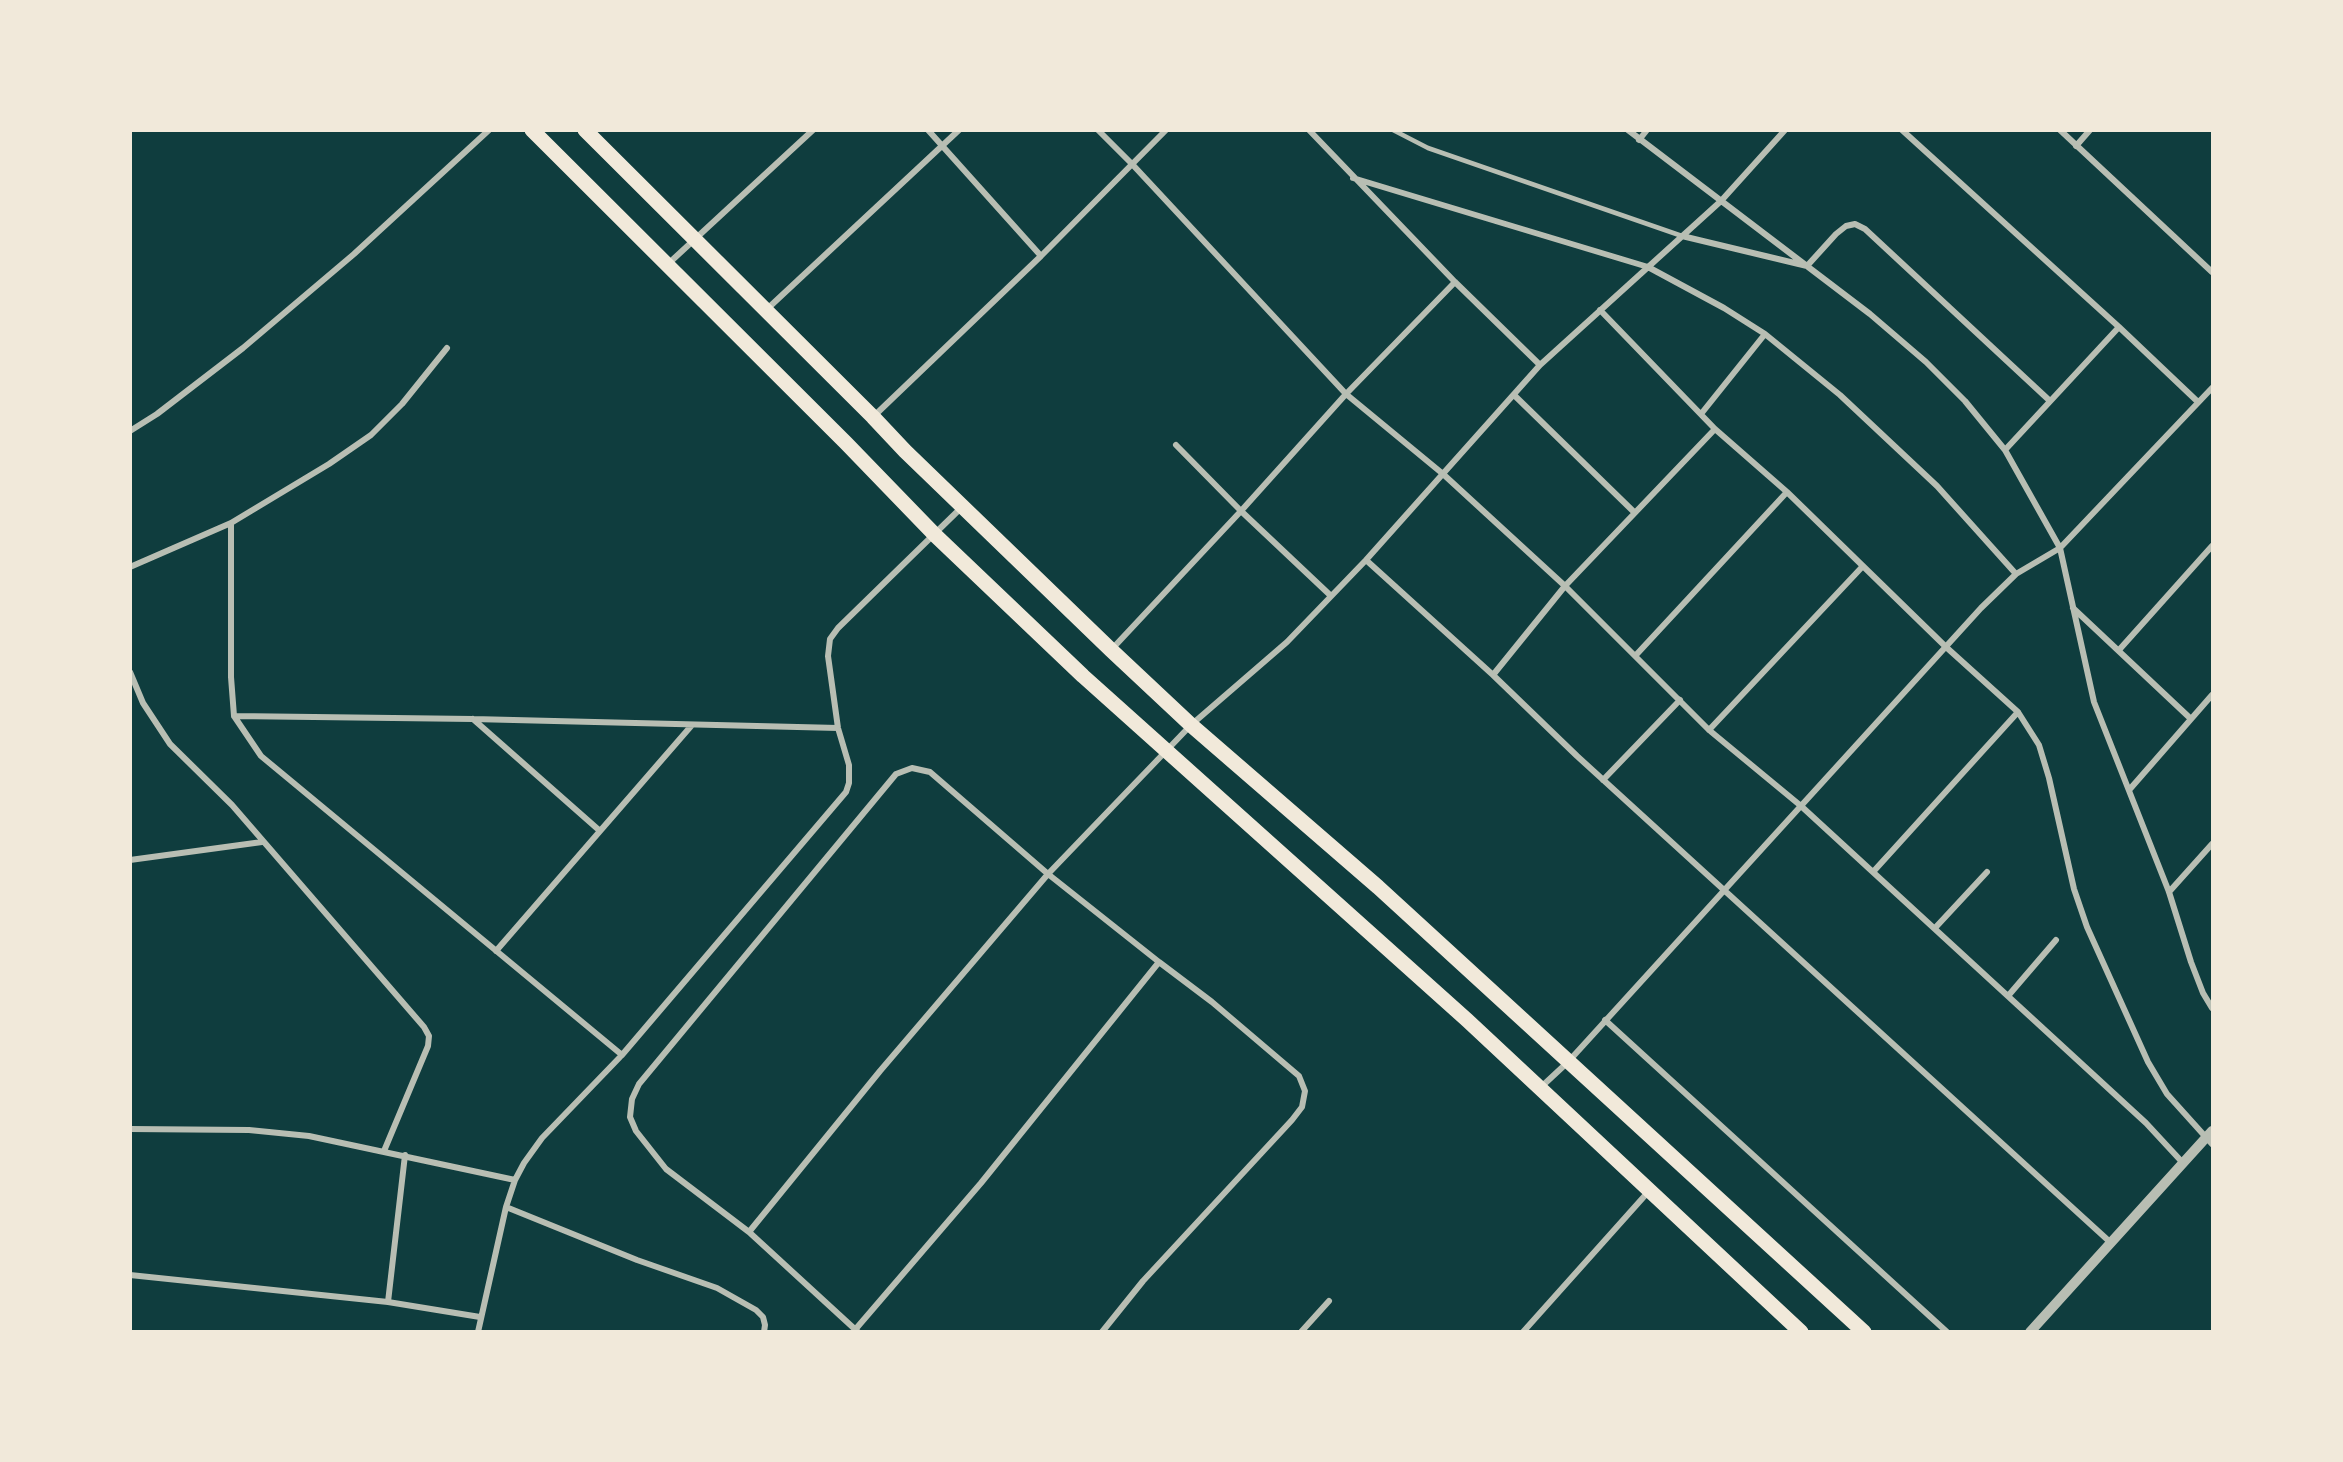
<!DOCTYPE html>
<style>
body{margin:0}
#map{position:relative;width:2343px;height:1462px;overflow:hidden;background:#0f3d3e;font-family:"Asap Condensed",sans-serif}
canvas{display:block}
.frame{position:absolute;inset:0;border:132px solid #f1e9da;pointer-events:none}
</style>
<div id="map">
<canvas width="2343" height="1462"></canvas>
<div class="frame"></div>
</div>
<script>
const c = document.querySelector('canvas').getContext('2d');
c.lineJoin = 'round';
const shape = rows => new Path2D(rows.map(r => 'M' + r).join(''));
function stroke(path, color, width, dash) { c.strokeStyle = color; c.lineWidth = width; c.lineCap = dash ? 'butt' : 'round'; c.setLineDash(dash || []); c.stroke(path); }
const service = shape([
 [1393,130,1428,148,1682,236]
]);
const minor = shape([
 [928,130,1041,256],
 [1098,130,1132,164,1346,394,1443,474,1565,586,1709,730,1801,806,2146,1123,2183,1163],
 [1309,130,1455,282,1540,365],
 [1628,130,1870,314,1926,362,1965,401,2005,450,2060,548,2094,702,2169,892,2191,962,2203,993,2212,1008],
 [1902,130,2119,327,2198,402],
 [2060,130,2212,272],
 [1639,140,1647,130],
 [2076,146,2090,130],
 [1353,178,1648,267,1724,308,1765,334,1840,395,1937,486,2016,574],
 [1682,236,1807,266,1836,234,1846,226,1855,224,1865,229,2050,401],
 [668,264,813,130],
 [1600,310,1715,429,1787,492,1946,647,2018,712,2039,745,2049,778,2074,889,2087,927,2148,1062,2167,1094,2212,1144],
 [765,311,959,130],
 [1514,395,1634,512],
 [1701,414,1765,334],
 [874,416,1041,256,1166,130],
 [130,431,157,414,243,348,354,254,489,130],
 [1176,445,1241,511,1330,595],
 [2005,450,2119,327],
 [231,523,231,677,234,716,261,756,622,1055],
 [1366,560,1493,675,1577,756,2110,1242],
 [130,567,231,523,329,464,371,435,402,404,447,348],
 [2073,608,2191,719],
 [1112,649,1241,511,1346,394,1455,282],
 [2119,650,2212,546],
 [1636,655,1787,492],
 [130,672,143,703,170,744,232,805,424,1027,429,1036,428,1046,384,1151],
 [1493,675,1565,586,1715,429],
 [234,716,473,719,838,728],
 [473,719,600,831],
 [1709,730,1863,566],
 [1603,780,1680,700],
 [2130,789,2212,695],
 [130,860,262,842],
 [1873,872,2018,712],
 [2169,892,2212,844],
 [1935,928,1987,872],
 [496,951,692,725],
 [2008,996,2056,940],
 [1605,1020,1947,1332],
 [1540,1088,1568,1062,1981,608,2016,574,2060,548,2212,388],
 [130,1129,249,1130,309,1136,515,1180],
 [506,1207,637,1260,717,1288,756,1310,763,1317,765,1325,764,1332],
 [749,1232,880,1071,1048,874,1191,725,1287,642,1366,560,1540,365,1721,201,1785,130],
 [130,1275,388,1302,480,1317],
 [388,1302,405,1155],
 [854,1331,981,1183,1159,962],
 [478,1332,506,1207,515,1180,524,1163,542,1138,622,1055,846,792,849,783,849,765,838,728,828,656,830,639,838,628,962,507],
 [858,1332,749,1232,666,1169,636,1131,630,1117,632,1099,639,1084,896,774,912,768,930,772,1048,874,1159,962,1212,1002,1299,1076,1305,1091,1302,1107,1292,1120,1143,1281,1102,1332],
 [1301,1332,1329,1301],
 [1523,1332,1649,1191]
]);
const tertiary = shape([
 [2030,1332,2212,1131]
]);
const primary = shape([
 [532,130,846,443,935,535,1083,676,1467,1020,1801,1332],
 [585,130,873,417,905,451,1111,650,1191,725,1378,887,1864,1332]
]);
stroke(service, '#b8beb3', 4.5);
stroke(minor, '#b8beb3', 6);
stroke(tertiary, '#b8beb3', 10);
stroke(primary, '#f1e9da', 15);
</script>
